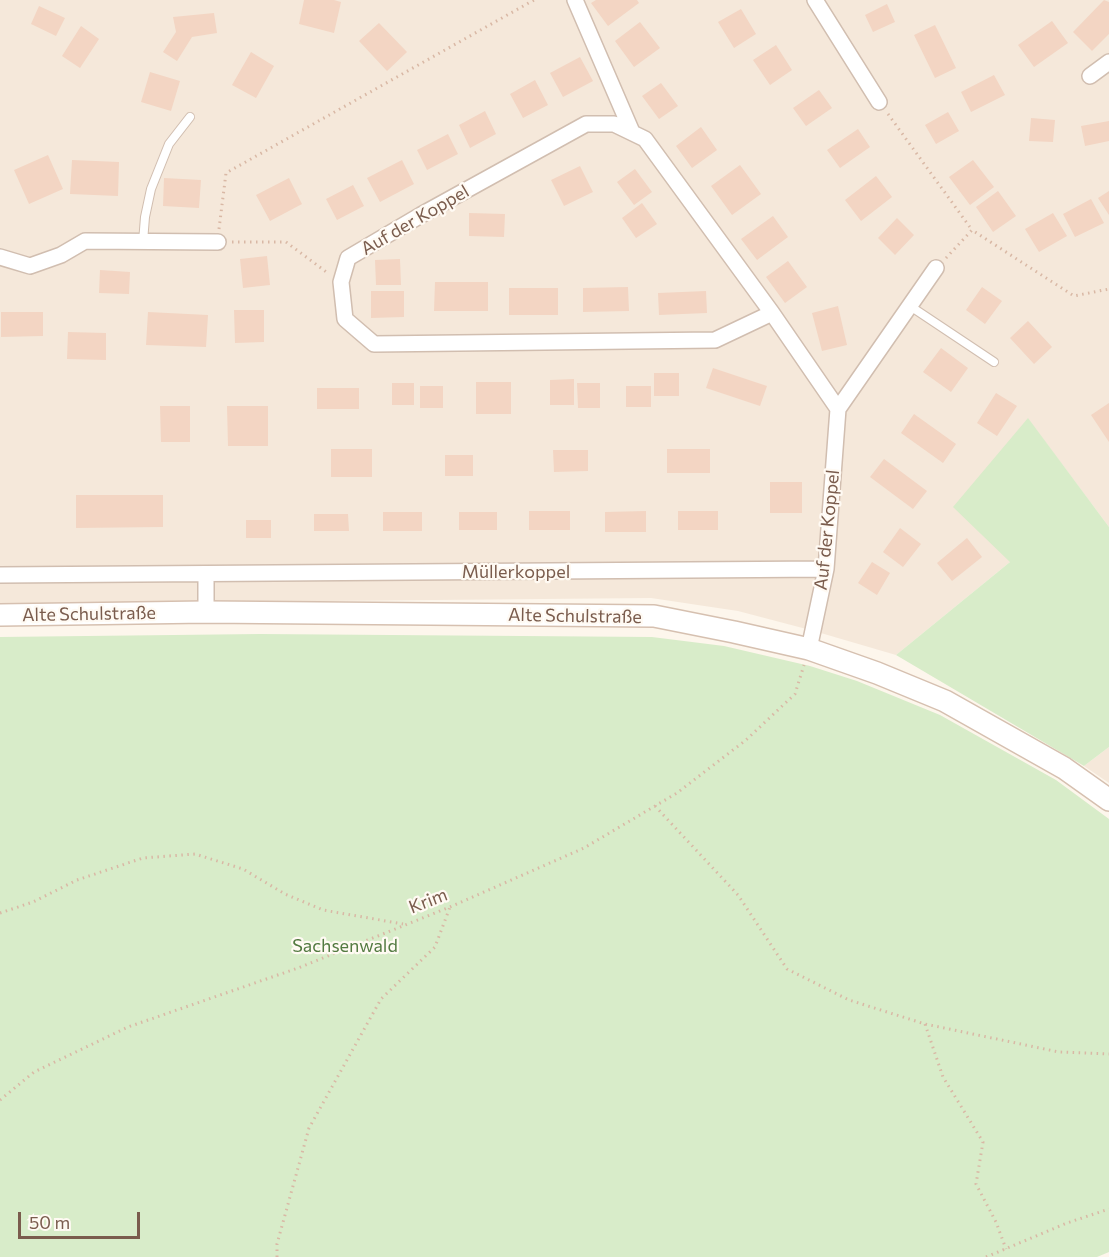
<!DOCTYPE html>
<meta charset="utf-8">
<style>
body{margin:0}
#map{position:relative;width:1109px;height:1257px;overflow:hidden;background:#fdf6ec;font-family:Commissioner,sans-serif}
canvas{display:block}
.scale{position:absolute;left:18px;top:1212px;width:122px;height:27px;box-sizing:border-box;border:3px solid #7a5c4d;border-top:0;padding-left:8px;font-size:18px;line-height:21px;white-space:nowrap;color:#7a5c4d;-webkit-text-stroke:4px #fffaf3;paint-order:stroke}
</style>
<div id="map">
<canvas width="1109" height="1257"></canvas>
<div class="scale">50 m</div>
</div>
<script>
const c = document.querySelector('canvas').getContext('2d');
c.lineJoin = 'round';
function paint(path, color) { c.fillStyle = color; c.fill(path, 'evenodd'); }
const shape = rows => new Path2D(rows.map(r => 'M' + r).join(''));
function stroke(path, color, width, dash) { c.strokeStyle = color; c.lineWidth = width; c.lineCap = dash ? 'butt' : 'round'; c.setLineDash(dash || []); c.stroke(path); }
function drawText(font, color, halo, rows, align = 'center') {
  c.font = font + ' Commissioner,sans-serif'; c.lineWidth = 4.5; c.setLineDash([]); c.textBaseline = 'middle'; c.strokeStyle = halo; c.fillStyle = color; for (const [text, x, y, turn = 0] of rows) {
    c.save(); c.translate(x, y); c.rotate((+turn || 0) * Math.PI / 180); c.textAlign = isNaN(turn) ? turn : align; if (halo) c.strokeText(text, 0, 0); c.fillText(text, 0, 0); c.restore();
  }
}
const residential = shape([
 [0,0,1109,0,1109,527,1028,419,1010,562,896,655,814,631,738,611,651,598,0,604],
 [1109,747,1109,783,1084,766]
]);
const green = shape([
 [1028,418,1109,527,1109,747,1084,766,896,655,1010,562,953,507],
 [260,634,652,637,724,646,810,666,857,681,940,715,1056,780,1109,819,1109,1252,1097,1257,0,1257,0,637]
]);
const building = shape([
 [304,0,334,0,341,2,334,33,299,24],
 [596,0,637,0,639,3,608,26,591,3],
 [1104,0,1109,2,1109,34,1092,51,1073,32],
 [887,4,895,22,873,32,865,15],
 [39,6,65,18,56,36,31,24],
 [741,9,756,34,734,48,718,22],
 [214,13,217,33,192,37,177,61,163,52,176,32,173,17],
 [1052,21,1068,43,1034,67,1018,45],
 [640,22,660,48,634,67,615,41],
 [379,23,407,52,387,71,359,41],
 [935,25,956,68,935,78,914,35],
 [81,26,99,39,80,68,62,56],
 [776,45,792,70,770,85,753,60],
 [251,52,274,66,256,98,232,85],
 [580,57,593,81,563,97,550,73],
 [150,72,180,81,171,111,141,102],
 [994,75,1005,95,971,112,961,92],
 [535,80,548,105,523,118,510,94],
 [661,83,678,106,659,119,642,96],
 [819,90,832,108,806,126,793,108],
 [485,111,496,134,470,148,459,125],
 [948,112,959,131,936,144,925,125],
 [1031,118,1055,120,1053,142,1029,141],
 [1109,121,1109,141,1085,146,1081,126],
 [701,127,717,150,692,168,676,146],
 [858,129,870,147,840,168,827,150],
 [448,134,458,154,427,170,417,150],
 [48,155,63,189,29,204,14,170],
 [72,160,119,162,118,196,70,194],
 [402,160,414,184,380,202,367,178],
 [973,160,994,187,970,205,949,177],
 [740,165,761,194,732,215,711,186],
 [580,166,593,192,564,206,551,180],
 [635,169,652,192,634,205,617,182],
 [876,176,892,197,861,221,845,200],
 [164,178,201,180,199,208,163,206],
 [289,178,302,204,270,221,256,195],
 [353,185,364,206,337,220,326,199],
 [998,191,1016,216,993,232,976,207],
 [1109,191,1109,215,1098,198],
 [1091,199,1104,223,1075,237,1063,214],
 [642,203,657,224,636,238,622,218],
 [469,213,505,214,504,237,469,236],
 [1053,213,1067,236,1039,252,1025,229],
 [773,216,788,237,757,260,741,239],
 [897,218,914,235,895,255,878,238],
 [267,256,270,285,243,288,240,259],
 [400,259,401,285,376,285,375,260],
 [788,261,807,287,785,303,766,277],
 [100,270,130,272,129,294,99,293],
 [435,282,488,282,488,311,434,311],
 [628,287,629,311,583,312,583,288],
 [982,287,1002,301,985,324,966,310],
 [509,288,558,288,558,315,509,315],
 [371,291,404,291,404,317,371,318],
 [706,291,707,313,659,315,658,293],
 [838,306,847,345,822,351,812,313],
 [234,310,264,310,264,342,235,343],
 [1,312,43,312,43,336,1,337],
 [148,312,208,315,206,347,146,345],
 [1028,321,1052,347,1034,364,1010,338],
 [68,332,106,333,106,360,67,359],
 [941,348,968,368,951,392,923,372],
 [713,368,767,386,760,406,706,388],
 [654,373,679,373,679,396,654,396],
 [574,379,574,405,550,405,550,380],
 [476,382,511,382,511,414,476,414],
 [392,383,414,383,414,405,392,405],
 [577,383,600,383,600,408,578,408],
 [420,386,443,386,443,408,420,408],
 [626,386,651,386,651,407,626,407],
 [317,388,359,388,359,409,317,409],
 [996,393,1017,406,997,436,977,423],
 [1109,403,1109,442,1091,415],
 [160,406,190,406,190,442,161,442],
 [227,406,268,406,268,446,228,446],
 [914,414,956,444,943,463,901,433],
 [331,449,372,449,372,477,331,477],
 [667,449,710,449,710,473,667,473],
 [553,450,588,450,588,471,554,472],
 [445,455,473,455,473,476,445,476],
 [884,459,927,491,913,509,870,477],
 [770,482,802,482,802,513,770,513],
 [76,495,163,495,163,527,76,528],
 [529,511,570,511,570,530,529,530],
 [646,511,646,532,605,532,605,512],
 [678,511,718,511,718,530,678,530],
 [383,512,422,512,422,531,383,531],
 [459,512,497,512,497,530,459,530],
 [314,514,348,514,349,531,314,531],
 [246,520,271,520,271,538,246,538],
 [900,528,921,544,903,567,883,552],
 [967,538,982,557,952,581,937,563],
 [872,562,890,573,877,595,858,583]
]);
const path = shape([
 [888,114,972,230],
 [219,229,226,173,534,0],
 [232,242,286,242,329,274],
 [946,258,972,230,1074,296,1109,289],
 [655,806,738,895,787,969,849,1000,925,1024,1059,1052,1109,1054],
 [0,913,33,902,77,880,143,858,195,854,243,869,285,894,323,910,403,924],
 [925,1024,943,1077,983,1142,976,1184,996,1222,1006,1249],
 [0,1100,34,1072,128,1027,298,968,450,907,584,848,677,793,746,740,795,694,804,665],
 [277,1257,277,1244,309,1128,381,999,435,947,450,907],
 [986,1257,1067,1223,1109,1209]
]);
const service = shape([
 [143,242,145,217,151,189,169,144,190,117],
 [910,306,994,362]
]);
const minor = shape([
 [575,0,632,132],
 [815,0,879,102],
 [1090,76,1109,62],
 [0,257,30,266,61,255,85,241,218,242],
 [772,313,715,340,374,344,345,319,341,282,348,258,421,215,586,124,614,124,645,139,772,313,838,409],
 [0,575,826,569],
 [206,612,206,574],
 [809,649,826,569,838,409,936,268]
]);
const secondary = shape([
 [0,615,206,612,654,616,734,632,809,649,877,673,945,701,1064,768,1109,800]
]);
const streetNames = [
 ["Auf der Koppel",415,220,-30],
 ["Auf der Koppel",827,530,-84],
 ["Müllerkoppel",516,572],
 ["Alte Schulstraße",89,614,-1],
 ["Alte Schulstraße",575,616,1],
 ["Krim",428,901,-21]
];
const parkNames = [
 ["Sachsenwald",345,946]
];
paint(residential, '#f5e8da');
paint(green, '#d8ecc9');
paint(building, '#f3d5c3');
stroke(service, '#d1beb0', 10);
stroke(minor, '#d1beb0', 18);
stroke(secondary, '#d6c0b0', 24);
stroke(path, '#d9b8a5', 3, [1.5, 4.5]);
stroke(service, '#fff', 8);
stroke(minor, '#fff', 15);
stroke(secondary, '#fff', 21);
drawText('18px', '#7a5c4d', '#fffaf3', streetNames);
drawText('18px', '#537a41', '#fffaf3', parkNames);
</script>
